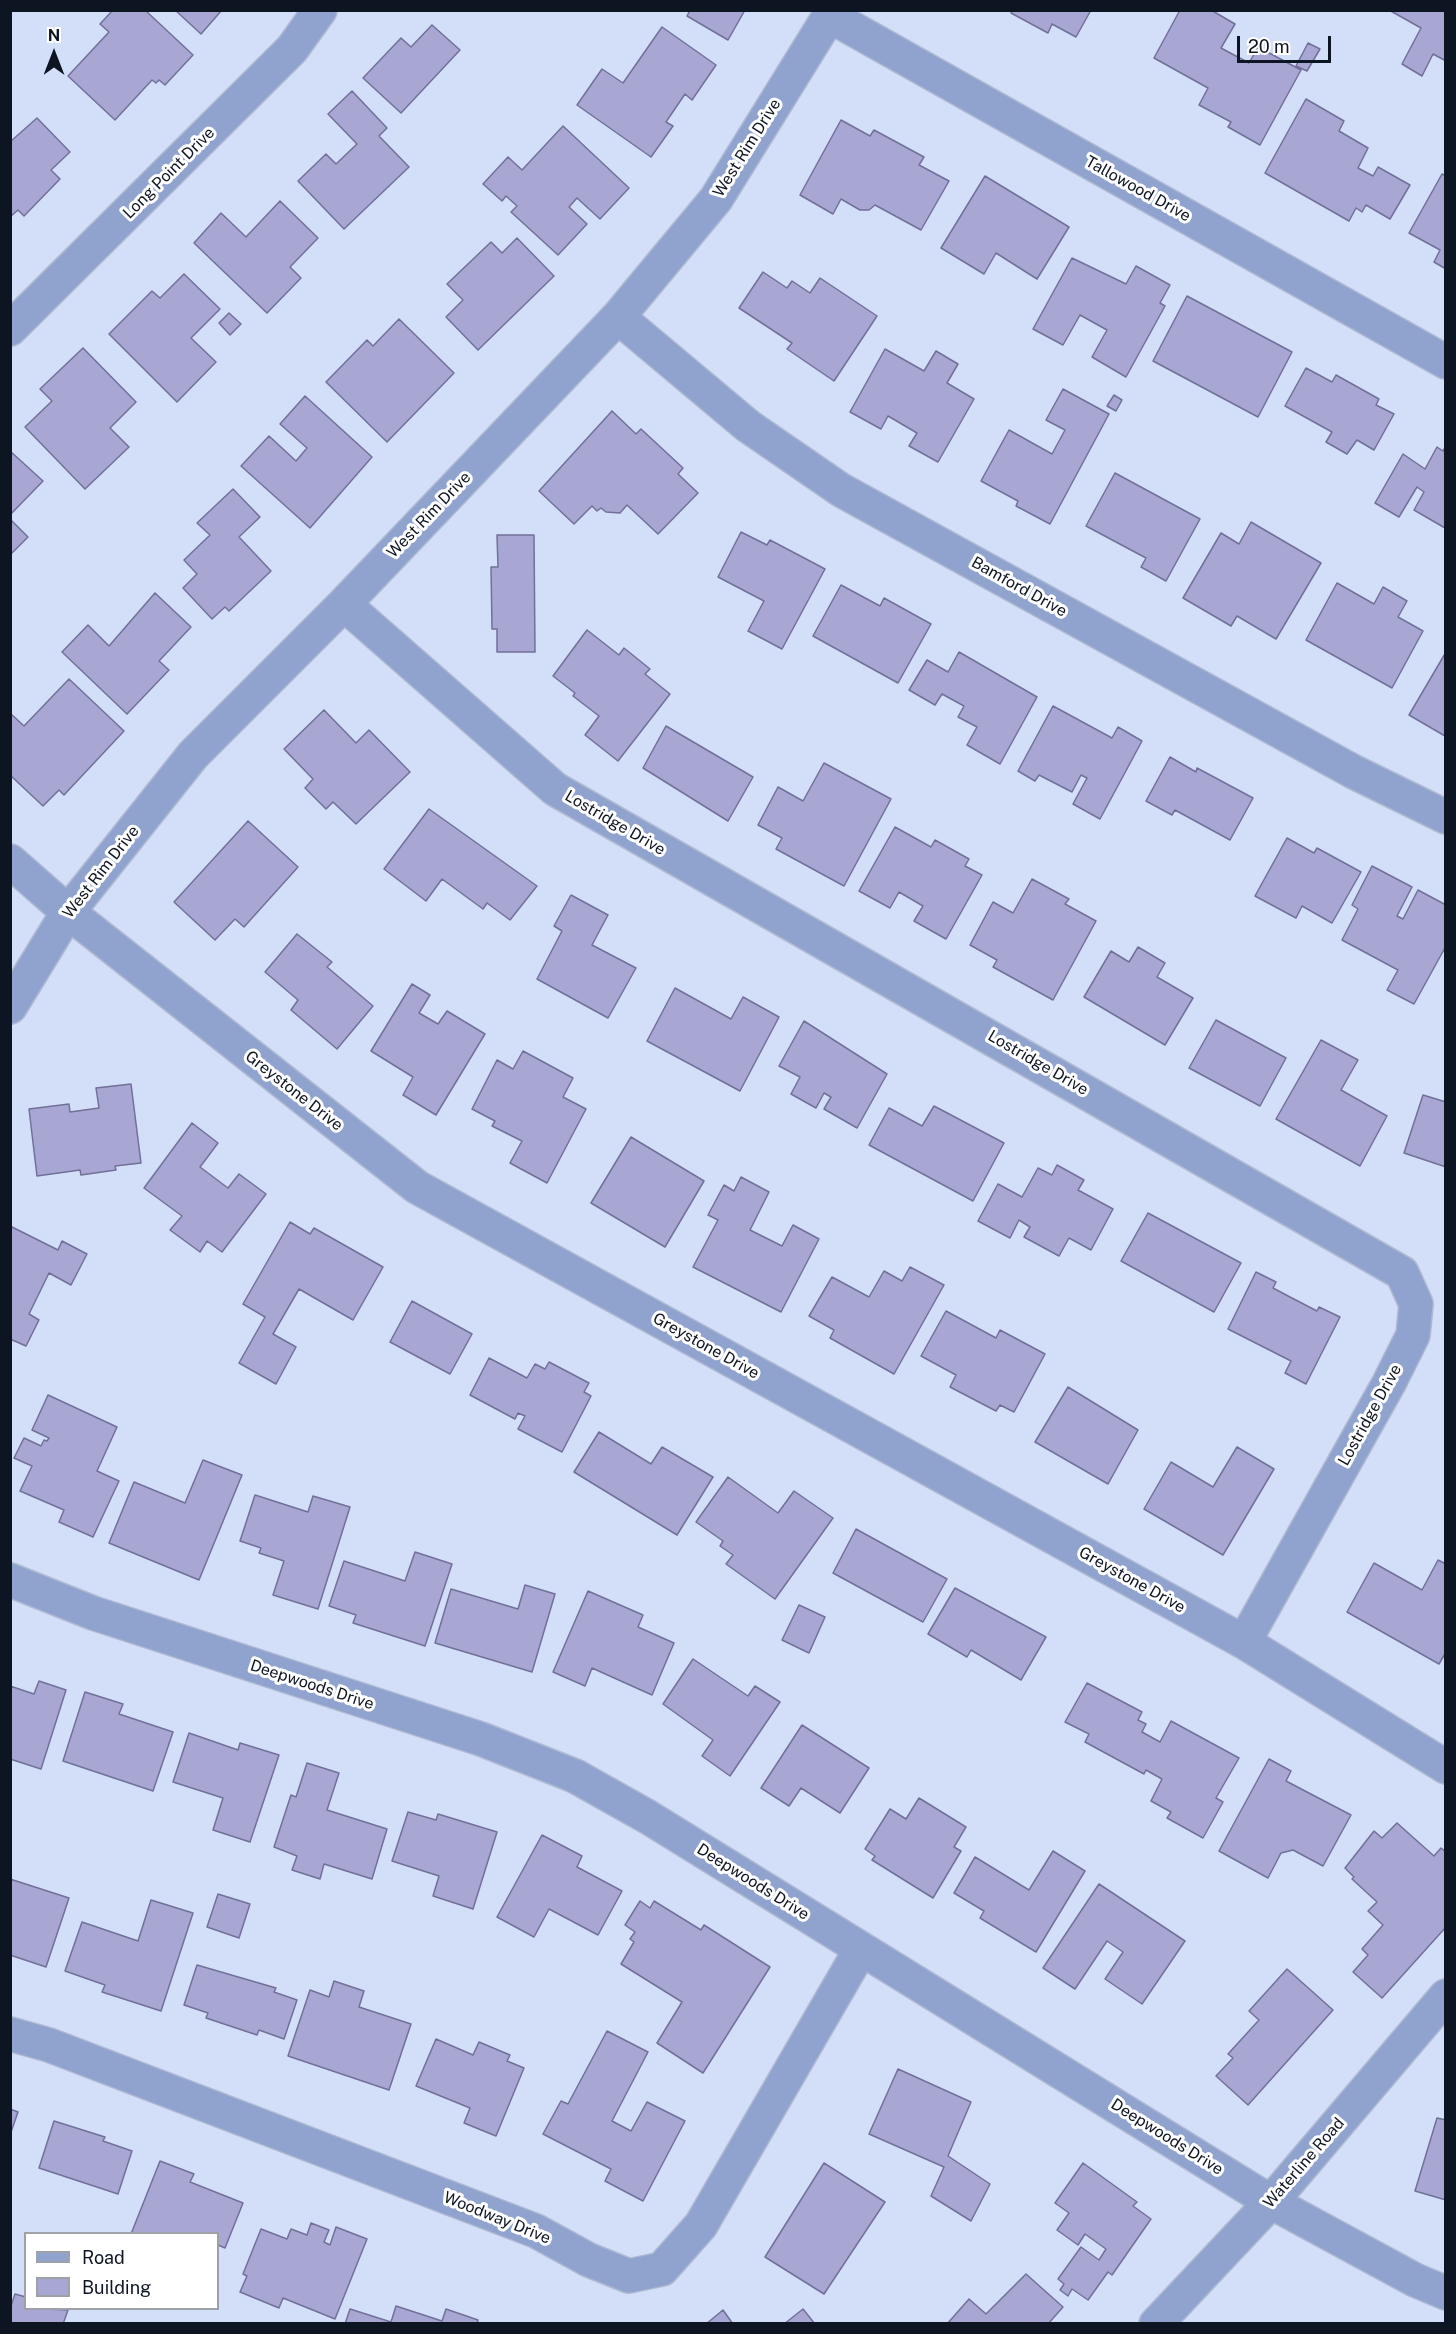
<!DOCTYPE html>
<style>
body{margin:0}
#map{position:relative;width:1456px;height:2334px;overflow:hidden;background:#d3dff9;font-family:"Public Sans",sans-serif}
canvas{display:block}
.frame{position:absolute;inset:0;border:12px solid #0d1422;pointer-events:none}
.legend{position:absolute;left:24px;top:2232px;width:195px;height:78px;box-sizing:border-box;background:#fff;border:2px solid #9ea1a7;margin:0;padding:8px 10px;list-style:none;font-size:18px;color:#0d1422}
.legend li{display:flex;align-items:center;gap:12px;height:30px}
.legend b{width:30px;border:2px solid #9ea1a7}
.north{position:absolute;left:24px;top:24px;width:60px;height:60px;-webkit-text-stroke:4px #fff;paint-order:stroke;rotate:0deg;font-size:16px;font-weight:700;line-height:24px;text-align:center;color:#0d1422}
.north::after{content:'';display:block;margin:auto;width:21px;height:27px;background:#0d1422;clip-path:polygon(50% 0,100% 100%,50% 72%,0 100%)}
.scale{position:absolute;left:1237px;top:36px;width:94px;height:27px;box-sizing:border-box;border:3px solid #0d1422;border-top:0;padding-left:8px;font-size:18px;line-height:21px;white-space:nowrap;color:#0d1422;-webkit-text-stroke:4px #fff;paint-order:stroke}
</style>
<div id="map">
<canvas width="1456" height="2334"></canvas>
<div class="frame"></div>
<ul class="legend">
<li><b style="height:8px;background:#8fa3ce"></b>Road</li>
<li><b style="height:16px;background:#a8a7d3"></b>Building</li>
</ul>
<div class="north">N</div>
<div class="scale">20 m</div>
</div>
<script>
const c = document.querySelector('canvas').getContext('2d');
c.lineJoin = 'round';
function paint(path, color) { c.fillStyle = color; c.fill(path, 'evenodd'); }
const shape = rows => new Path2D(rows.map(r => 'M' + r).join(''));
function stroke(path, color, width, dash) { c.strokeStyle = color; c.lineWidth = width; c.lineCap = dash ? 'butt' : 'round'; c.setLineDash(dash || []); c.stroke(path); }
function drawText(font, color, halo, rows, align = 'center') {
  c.font = font + ' "Public Sans",sans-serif'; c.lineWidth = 6; c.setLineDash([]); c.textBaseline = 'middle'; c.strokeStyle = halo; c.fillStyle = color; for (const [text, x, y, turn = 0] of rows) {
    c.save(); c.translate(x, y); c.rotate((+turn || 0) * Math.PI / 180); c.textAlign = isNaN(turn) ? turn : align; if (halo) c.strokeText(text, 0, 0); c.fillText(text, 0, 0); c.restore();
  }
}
const building = shape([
 [113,10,145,10,193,55,165,85,159,80,156,83,152,80,115,120,68,76,109,32,100,24,113,10],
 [175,10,222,10,201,34,175,10],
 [690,10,745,10,728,40,687,16,690,10],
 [1012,10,1091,10,1076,37,1052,24,1048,33,1011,13,1012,10],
 [1180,10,1211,10,1235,24,1221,48,1249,63,1258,47,1301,70,1260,145,1228,127,1231,122,1199,105,1208,88,1154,58,1180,10],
 [1389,10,1446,10,1446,61,1433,54,1422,76,1402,64,1421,28,1389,10],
 [432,25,460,50,401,113,363,78,401,38,411,47,432,25],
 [662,27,716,65,692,100,685,94,666,122,673,126,651,157,577,105,602,69,623,83,662,27],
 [1308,43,1320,49,1307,71,1296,66,1308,43],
 [352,91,387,128,379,136,409,167,344,229,298,181,326,154,336,164,357,144,328,114,352,91],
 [1306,99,1344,121,1339,131,1368,148,1358,168,1373,176,1378,167,1410,185,1390,219,1366,205,1362,212,1356,208,1349,221,1265,173,1306,99],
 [37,118,70,152,51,170,60,179,24,216,18,210,10,217,10,142,37,118],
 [841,120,870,136,874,130,924,157,919,165,949,181,921,230,875,205,869,210,860,210,841,199,833,214,800,195,841,120],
 [563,126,629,188,600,219,577,198,569,207,587,224,558,255,511,212,517,206,506,196,502,201,483,184,508,157,522,170,563,126],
 [1442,174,1446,176,1446,269,1434,262,1440,250,1409,233,1442,174],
 [985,176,1069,227,1037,279,996,253,984,274,941,248,985,176],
 [280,201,318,238,290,267,301,278,267,313,194,243,221,213,246,237,280,201],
 [517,238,554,276,478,350,446,317,463,300,447,284,491,242,502,253,517,238],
 [1072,258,1126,284,1136,266,1170,285,1160,303,1165,306,1126,377,1092,357,1107,330,1080,315,1063,345,1033,329,1072,258],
 [763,272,787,288,792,281,810,293,820,278,877,316,834,381,787,349,792,343,739,308,763,272],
 [184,274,220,309,191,338,216,362,177,402,109,334,152,291,160,298,184,274],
 [1187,296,1292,352,1258,417,1153,361,1187,296],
 [229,313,241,324,230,335,219,323,229,313],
 [399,319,454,373,387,442,326,382,367,340,373,346,399,319],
 [83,348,136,402,110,428,129,447,85,489,25,427,52,401,40,389,83,348],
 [885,349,924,371,936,351,958,364,947,383,974,399,938,462,909,446,917,433,888,416,881,429,850,412,885,349],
 [1306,368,1332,382,1336,375,1379,399,1376,405,1394,414,1374,450,1357,440,1347,454,1326,442,1332,432,1285,406,1306,368],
 [1063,389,1109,414,1050,524,1016,506,1018,501,981,481,1009,430,1052,454,1065,430,1046,420,1063,389],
 [1114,395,1122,400,1116,411,1107,406,1114,395],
 [305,396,372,457,310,528,241,466,269,436,296,461,307,448,280,424,305,396],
 [612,411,636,434,641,429,683,468,678,474,698,493,658,534,627,505,620,513,606,512,601,508,597,511,592,506,574,524,539,491,612,411],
 [1446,446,1445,528,1414,510,1424,492,1417,487,1399,517,1375,503,1403,454,1425,469,1437,447,1443,451,1446,446],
 [10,451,43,481,10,515,10,451],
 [1115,473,1200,519,1166,581,1141,567,1146,558,1086,526,1115,473],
 [233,489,260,517,239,537,271,571,229,611,225,607,212,619,183,588,197,574,184,560,210,535,197,523,233,489],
 [10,519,28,537,10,555,10,519],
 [1251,522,1321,563,1276,639,1237,616,1231,626,1183,598,1221,533,1239,544,1251,522],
 [741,532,767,545,770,540,825,569,782,649,748,631,764,601,718,577,741,532],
 [497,535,534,535,535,652,497,652,497,629,492,629,491,567,498,567,497,535],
 [1337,583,1374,604,1383,587,1407,601,1398,617,1423,631,1392,688,1306,640,1337,583],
 [841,585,880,606,884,598,931,624,898,683,813,636,841,585],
 [155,593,191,627,159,661,169,670,127,714,62,652,88,625,109,646,155,593],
 [587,630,619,655,624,648,650,669,645,674,670,694,618,761,585,735,599,716,573,696,575,693,553,676,587,630],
 [959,652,1037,697,1000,764,967,745,977,727,958,717,964,706,942,694,935,705,909,690,927,660,948,672,959,652],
 [1446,652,1446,735,1445,736,1409,715,1446,652],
 [69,679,124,731,64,795,59,790,43,806,10,775,10,713,24,726,69,679],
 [1053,706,1112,738,1118,727,1142,741,1100,819,1073,804,1087,778,1081,775,1072,792,1039,775,1035,781,1018,771,1053,706],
 [324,710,356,743,369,730,410,772,356,824,333,802,326,809,305,788,313,779,284,749,324,710],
 [666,726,753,777,728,821,643,768,666,726],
 [1170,757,1196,772,1197,768,1253,798,1230,840,1175,810,1172,815,1146,801,1170,757],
 [824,763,891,799,844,886,776,849,782,838,758,825,778,787,803,801,824,763],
 [429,809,537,886,510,920,487,903,483,909,442,879,426,901,384,869,429,809],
 [248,821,298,867,244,927,235,919,215,940,174,902,248,821],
 [895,827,931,847,935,840,969,859,965,866,982,875,946,939,914,921,923,906,899,892,890,908,859,891,895,827],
 [1287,838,1314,853,1317,848,1361,872,1332,923,1302,906,1296,918,1255,896,1287,838],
 [1372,866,1412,887,1397,916,1403,919,1418,890,1446,905,1446,946,1414,1004,1387,990,1398,970,1342,940,1358,909,1352,905,1372,866],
 [1032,879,1069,899,1065,904,1096,921,1053,1000,993,967,997,960,970,945,993,902,1013,913,1032,879],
 [571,895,608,915,592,945,636,968,608,1018,537,979,562,931,554,926,571,895],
 [297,934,332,962,327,967,373,1006,337,1049,291,1010,298,1000,265,972,297,934],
 [1138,947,1165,963,1157,977,1193,998,1165,1045,1084,997,1111,951,1129,962,1138,947],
 [412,984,430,995,419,1013,438,1024,447,1011,485,1034,436,1115,403,1095,413,1077,371,1051,412,984],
 [675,988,731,1019,743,997,779,1017,740,1091,647,1041,675,988],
 [1216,1020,1286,1058,1260,1106,1189,1068,1216,1020],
 [804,1021,887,1074,857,1128,824,1109,831,1097,824,1093,816,1108,791,1094,800,1077,779,1066,804,1021],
 [1321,1040,1358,1060,1341,1090,1387,1116,1360,1166,1276,1119,1321,1040],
 [523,1051,573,1078,563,1097,586,1109,547,1183,510,1163,522,1141,492,1126,495,1121,472,1109,497,1060,513,1069,523,1051],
 [131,1084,141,1163,115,1166,116,1170,81,1175,80,1170,37,1176,29,1109,69,1104,70,1112,99,1108,96,1088,131,1084],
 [1423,1095,1446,1102,1446,1167,1404,1153,1423,1095],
 [934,1106,1004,1143,973,1201,869,1145,889,1108,922,1126,934,1106],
 [192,1123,218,1143,200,1167,228,1188,239,1174,266,1194,222,1252,207,1241,200,1252,170,1230,182,1216,144,1188,192,1123],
 [631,1137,704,1181,665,1247,591,1203,631,1137],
 [1057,1165,1084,1180,1078,1190,1113,1209,1091,1250,1069,1238,1059,1256,1024,1237,1030,1227,1019,1220,1010,1238,978,1221,998,1184,1022,1197,1038,1168,1052,1175,1057,1165],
 [741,1177,769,1192,750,1230,782,1246,793,1225,819,1239,781,1312,693,1267,718,1220,708,1215,724,1185,734,1191,741,1177],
 [1148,1213,1241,1263,1214,1312,1121,1261,1148,1213],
 [290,1222,310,1234,314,1228,383,1267,353,1320,299,1289,273,1334,296,1347,276,1384,239,1363,265,1317,243,1304,290,1222],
 [10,1226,58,1250,62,1241,87,1254,71,1285,49,1273,29,1314,39,1320,26,1346,10,1339,10,1226],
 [910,1267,944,1285,894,1374,830,1338,834,1330,809,1316,832,1277,869,1297,884,1271,902,1281,910,1267],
 [1256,1272,1276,1282,1273,1288,1290,1297,1317,1311,1319,1307,1340,1317,1306,1384,1285,1373,1291,1361,1228,1329,1256,1272],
 [412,1301,472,1334,450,1374,390,1342,412,1301],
 [946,1311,996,1338,1000,1330,1045,1354,1014,1412,1000,1405,996,1411,950,1387,956,1375,921,1356,946,1311],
 [489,1358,527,1378,535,1364,545,1369,549,1362,589,1383,584,1392,591,1396,562,1452,518,1429,525,1416,518,1413,515,1419,470,1395,489,1358],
 [1068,1387,1138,1430,1108,1484,1035,1442,1068,1387],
 [48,1395,117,1427,97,1471,119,1481,93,1537,59,1522,64,1510,20,1491,32,1466,14,1458,24,1438,41,1446,44,1440,47,1441,49,1438,32,1430,48,1395],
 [599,1432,651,1464,662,1447,713,1477,677,1535,574,1472,599,1432],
 [1237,1447,1274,1469,1223,1555,1144,1509,1171,1462,1213,1487,1237,1447],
 [203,1460,242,1475,199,1580,109,1543,134,1482,185,1503,203,1460],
 [728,1477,778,1513,794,1491,833,1518,775,1599,726,1564,733,1555,720,1546,723,1541,696,1522,728,1477],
 [255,1495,308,1512,313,1496,350,1507,318,1609,273,1595,284,1561,259,1553,261,1548,240,1541,255,1495],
 [856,1529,947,1579,923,1622,833,1573,856,1529],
 [415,1552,452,1564,425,1646,353,1623,356,1615,329,1606,344,1561,405,1581,415,1552],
 [1438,1560,1446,1564,1446,1652,1439,1664,1347,1612,1374,1563,1422,1590,1438,1560],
 [525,1585,555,1594,532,1672,435,1643,451,1589,518,1609,525,1585],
 [955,1588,1046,1637,1021,1680,971,1650,967,1657,928,1634,955,1588],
 [588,1591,643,1615,638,1627,674,1643,652,1695,592,1668,585,1686,553,1672,588,1591],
 [799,1605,825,1617,809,1653,782,1640,799,1605],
 [693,1659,748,1696,755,1686,780,1702,730,1776,702,1756,713,1740,663,1704,693,1659],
 [39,1681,66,1690,41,1769,10,1759,10,1686,34,1694,39,1681],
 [1087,1683,1142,1712,1138,1720,1146,1724,1142,1732,1160,1742,1171,1721,1239,1758,1216,1798,1223,1802,1203,1838,1167,1818,1171,1812,1151,1801,1162,1779,1146,1770,1144,1774,1085,1742,1089,1734,1065,1722,1087,1683],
 [85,1692,123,1704,119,1714,173,1732,153,1791,63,1761,85,1692],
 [802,1725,869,1768,840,1813,801,1788,789,1806,761,1788,802,1725],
 [189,1733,238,1750,240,1743,279,1755,250,1842,213,1830,223,1798,173,1782,189,1733],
 [1269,1759,1291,1771,1286,1781,1351,1815,1323,1866,1293,1850,1281,1853,1268,1878,1219,1851,1269,1759],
 [307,1763,339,1773,327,1810,387,1829,372,1879,324,1864,320,1879,292,1870,297,1856,274,1847,291,1795,296,1797,307,1763],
 [919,1798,966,1827,954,1847,961,1851,933,1898,872,1860,875,1856,865,1849,890,1809,906,1819,919,1798],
 [408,1812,436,1820,438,1814,497,1832,473,1909,433,1896,439,1876,392,1861,408,1812],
 [1397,1823,1434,1856,1441,1848,1446,1852,1446,1927,1382,1998,1353,1972,1368,1955,1362,1949,1383,1925,1368,1911,1377,1902,1352,1879,1354,1877,1345,1868,1374,1831,1382,1838,1397,1823],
 [542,1835,582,1856,577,1867,622,1891,598,1935,549,1909,534,1937,497,1917,542,1835],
 [1053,1851,1085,1871,1036,1952,980,1918,984,1911,954,1893,975,1857,1029,1890,1053,1851],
 [10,1879,69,1898,46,1967,10,1955,10,1879],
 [1099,1884,1185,1941,1142,2004,1105,1979,1123,1952,1107,1941,1075,1989,1043,1968,1099,1884],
 [218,1894,250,1904,239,1938,207,1927,218,1894],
 [151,1900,193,1913,161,2011,102,1992,105,1985,65,1971,82,1922,138,1941,151,1900],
 [640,1901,650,1908,654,1901,701,1930,704,1925,770,1967,703,2073,657,2043,682,2002,621,1964,634,1942,630,1939,635,1932,625,1925,640,1901],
 [197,1965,276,1988,274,1992,297,2000,284,2039,259,2030,257,2035,206,2018,208,2013,184,2005,197,1965],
 [1287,1969,1333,2010,1248,2105,1216,2076,1233,2058,1228,2054,1259,2020,1249,2011,1287,1969],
 [334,1981,364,1991,359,2007,411,2024,389,2090,288,2056,310,1990,329,1997,334,1981],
 [607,2031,648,2052,612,2121,631,2131,647,2102,685,2121,643,2201,605,2181,611,2169,543,2134,561,2101,568,2104,607,2031],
 [436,2039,473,2055,479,2042,510,2055,507,2061,524,2068,496,2136,464,2123,470,2108,416,2086,436,2039],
 [898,2069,971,2102,948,2156,990,2184,971,2221,931,2196,944,2167,869,2134,898,2069],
 [10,2109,18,2112,10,2135,10,2109],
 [1437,2118,1446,2120,1446,2200,1415,2191,1437,2118],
 [54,2121,105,2137,103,2141,132,2151,118,2194,39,2168,54,2121],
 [160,2161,194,2174,190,2182,243,2203,225,2248,218,2245,218,2234,131,2234,160,2161],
 [824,2163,885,2202,824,2294,765,2257,824,2163],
 [1083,2163,1137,2202,1133,2206,1151,2219,1112,2275,1108,2272,1088,2300,1072,2289,1068,2296,1060,2290,1064,2284,1058,2279,1081,2247,1099,2260,1106,2249,1085,2234,1078,2245,1057,2230,1069,2213,1055,2203,1083,2163],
 [311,2223,329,2230,324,2242,330,2245,336,2227,367,2239,335,2319,283,2298,279,2308,240,2292,247,2276,243,2274,261,2229,287,2239,291,2229,307,2235,311,2223],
 [1026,2274,1063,2307,1048,2324,947,2324,969,2299,986,2314,1026,2274],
 [15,2294,26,2297,26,2308,68,2310,63,2324,10,2324,10,2309,15,2294],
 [396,2306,442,2321,446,2309,478,2320,477,2324,345,2324,350,2309,391,2322,396,2306],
 [803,2309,815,2324,784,2324,803,2309],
 [723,2310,733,2324,706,2324,723,2310]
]);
const minor = shape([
 [830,16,1446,362],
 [618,317,748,426,841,490,1354,772,1446,817],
 [10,329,292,49,320,10],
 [344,604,555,789,1402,1273,1416,1304,1413,1335,1389,1383,1244,1642],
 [10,861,68,912,417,1187,1244,1642,1446,1767],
 [10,1007,68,912,193,755,344,604,618,317,716,199,833,10],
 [10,1580,93,1613,481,1739,575,1776,648,1817,1271,2202,1415,2280,1446,2293],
 [10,2034,49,2045,536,2231,589,2260,629,2276,662,2269,701,2225,861,1949],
 [1156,2324,1271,2202,1446,1996]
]);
const streetNames = [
 ["West Rim Drive",747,148,-58],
 ["Long Point Drive",169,173,-45],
 ["Tallowood Drive",1138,189,29],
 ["West Rim Drive",429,515,-46],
 ["Bamford Drive",1019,587,29],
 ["Lostridge Drive",615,823,30],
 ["West Rim Drive",101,872,-52],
 ["Lostridge Drive",1038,1063,30],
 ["Greystone Drive",294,1091,38],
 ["Greystone Drive",706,1346,29],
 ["Lostridge Drive",1370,1415,-61],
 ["Greystone Drive",1132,1580,29],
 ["Deepwoods Drive",312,1685,18],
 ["Deepwoods Drive",753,1882,32],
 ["Deepwoods Drive",1167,2137,32],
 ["Waterline Road",1304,2163,-49],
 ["Woodway Drive",497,2218,22]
];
paint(building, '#a8a7d3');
stroke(building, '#717099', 1.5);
stroke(minor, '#afbad2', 36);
stroke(minor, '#8fa3ce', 33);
drawText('16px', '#0d1422', '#fff', streetNames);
</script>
